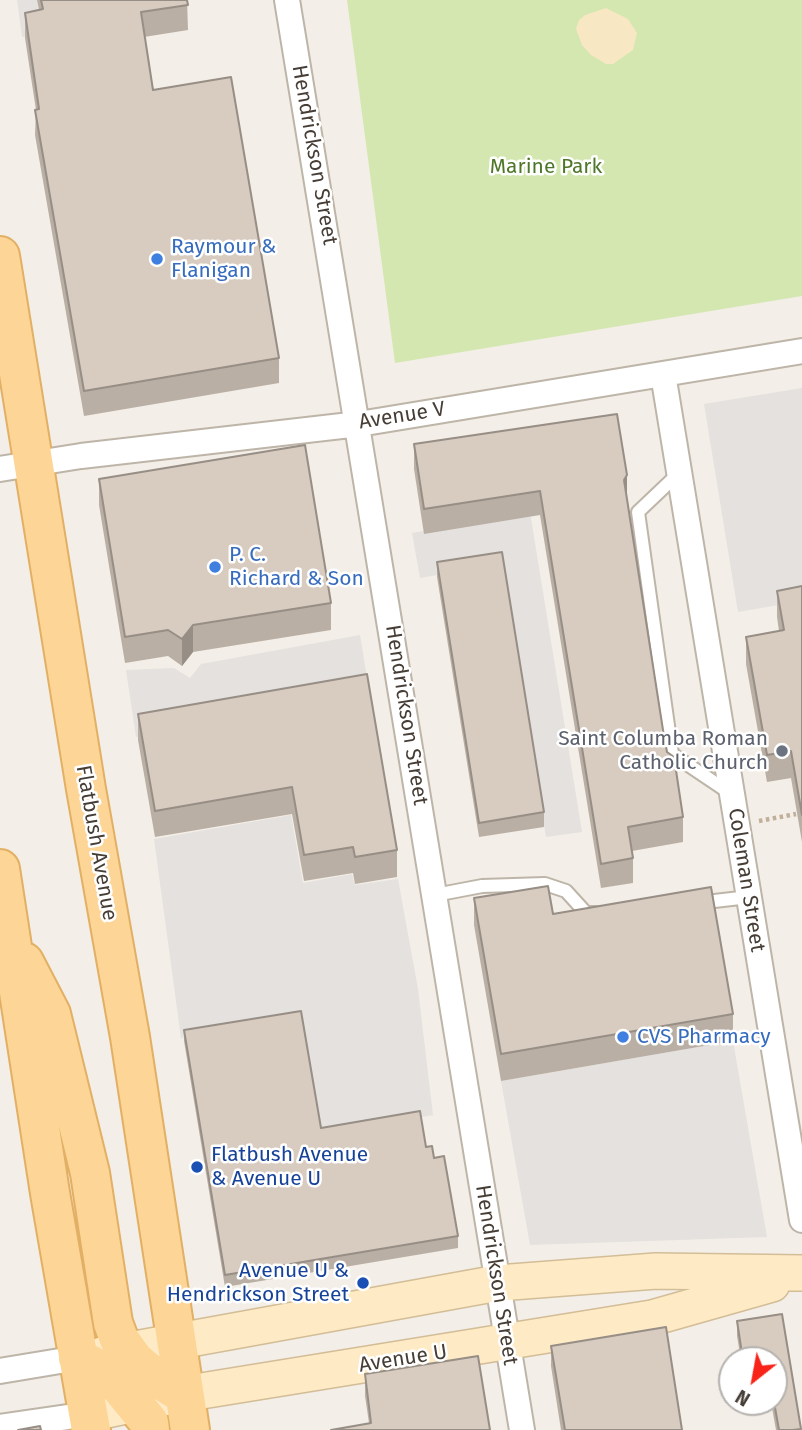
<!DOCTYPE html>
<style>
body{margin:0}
#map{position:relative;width:802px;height:1430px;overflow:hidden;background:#f3eee7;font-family:"Fira Sans",sans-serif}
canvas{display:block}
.north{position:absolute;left:718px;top:1346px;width:70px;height:70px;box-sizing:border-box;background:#fff;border:2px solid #b5b2af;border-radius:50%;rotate:211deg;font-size:19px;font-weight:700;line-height:28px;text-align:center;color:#463e36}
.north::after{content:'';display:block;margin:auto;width:24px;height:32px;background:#f82419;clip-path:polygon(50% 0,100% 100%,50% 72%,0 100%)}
</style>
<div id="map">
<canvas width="802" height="1430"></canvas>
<div class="north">N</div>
</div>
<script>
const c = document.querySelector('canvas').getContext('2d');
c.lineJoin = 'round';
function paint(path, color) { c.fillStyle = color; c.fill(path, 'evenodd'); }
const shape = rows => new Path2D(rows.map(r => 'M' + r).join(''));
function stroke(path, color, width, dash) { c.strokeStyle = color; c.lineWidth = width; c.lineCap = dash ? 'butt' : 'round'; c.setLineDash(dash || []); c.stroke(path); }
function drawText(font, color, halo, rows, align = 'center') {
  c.font = font + ' "Fira Sans",sans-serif'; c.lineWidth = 5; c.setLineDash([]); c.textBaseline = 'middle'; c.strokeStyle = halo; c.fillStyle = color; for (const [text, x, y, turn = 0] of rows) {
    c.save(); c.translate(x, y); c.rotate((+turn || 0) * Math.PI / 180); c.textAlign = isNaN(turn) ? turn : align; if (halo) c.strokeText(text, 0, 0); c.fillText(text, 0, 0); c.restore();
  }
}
const green = shape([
 [347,0,802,0,802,296,395,363]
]);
const sand = shape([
 [606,8,628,19,637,33,633,50,613,64,606,64,591,55,582,45,576,29,579,20,585,15]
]);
const parking = shape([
 [17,0,37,0,42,34,22,37],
 [802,388,802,601,738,612,704,404],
 [530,512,582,832,546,837,500,564,420,578,412,533],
 [360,635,371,702,136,737,126,670,174,668,190,678,201,664],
 [291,815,303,883,352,874,355,885,398,879,418,989,433,1115,320,1137,300,1018,181,1038,154,839],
 [733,1041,767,1237,530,1245,501,1081]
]);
const path = shape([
 [759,821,796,814]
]);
const service = shape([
 [679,473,638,512,672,754,730,793],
 [435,895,482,886,545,884,566,891,586,913,596,913],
 [697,903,749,897]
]);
const minor = shape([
 [287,0,522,1430],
 [663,374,802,1220],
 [0,469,81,456,359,424,802,351],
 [0,1371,78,1358],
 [0,1427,88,1414]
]);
const secondary = shape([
 [102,1355,498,1283,656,1271,802,1273],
 [88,1414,183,1394,652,1318,772,1284]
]);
const primary = shape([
 [0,256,86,789,130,1037,190,1430],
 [0,869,50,1193,91,1430],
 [24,962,51,1014,90,1173,113,1323,119,1339,135,1361,152,1375,183,1394],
 [78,1358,103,1371,120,1387,149,1422,150,1430]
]);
const wall = shape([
 [37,0,187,0,188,30,144,37,153,90,279,358,279,383,84,416,35,135,36,110,25,38,25,13,39,10],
 [414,444,627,500,667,752,683,817,683,842,632,851,633,858,633,883,601,888,540,515,424,534,414,469],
 [99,479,331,603,331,630,193,652,182,666,168,656,125,663,99,505],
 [437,562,544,812,544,827,479,837,437,577],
 [802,586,802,842,791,778,767,782,746,664,746,637,779,631,777,617,777,591],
 [367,674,397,850,397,877,355,884,353,873,304,881,292,814,155,837,138,740,138,714],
 [474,898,553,914,733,1014,733,1041,501,1081,474,925],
 [184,1030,321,1128,426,1147,434,1158,458,1236,458,1248,225,1287,184,1041],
 [782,1314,801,1430,776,1430,771,1402,774,1402,774,1360,741,1360,737,1336,737,1321],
 [551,1346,682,1430,561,1430,551,1366],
 [365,1374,490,1430,369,1423,365,1396]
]);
const shadedWall = shape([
 [627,475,627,500,624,480],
 [193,625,193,652,182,666,182,639]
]);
const building = shape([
 [41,0,187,0,188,5,141,12,153,90,231,77,279,358,84,391,35,110,39,109,25,13,43,9,41,0],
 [617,414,627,475,624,480,663,730,667,752,674,757,683,817,628,827,633,858,601,864,540,491,424,509,414,444,617,414],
 [305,445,331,603,193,625,182,639,168,630,125,637,99,479,305,445],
 [502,552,544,812,479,823,437,562,502,552],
 [802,586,802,815,791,751,767,755,746,637,784,630,777,591,802,586],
 [367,674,397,850,355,857,353,847,304,855,292,787,155,811,138,714,367,674],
 [548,886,553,914,711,887,733,1014,501,1054,474,898,548,886],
 [301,1011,321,1128,420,1111,426,1147,432,1146,434,1158,444,1156,458,1236,225,1275,184,1030,301,1011],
 [782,1314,801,1429,793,1430,779,1430,774,1402,774,1360,743,1360,737,1321,782,1314],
 [666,1327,682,1430,565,1430,551,1346,666,1327],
 [478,1356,490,1430,331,1430,371,1423,365,1374,478,1356],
 [40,1426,41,1430,18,1430,40,1426]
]);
const markers = [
 [157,259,7,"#3f7fe0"],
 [215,567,7,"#3f7fe0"],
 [782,751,7,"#6b7280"],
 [623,1037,7,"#3f7fe0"],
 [197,1167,7,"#1a4fb4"],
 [363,1283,7,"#1a4fb4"]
];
const streetNames = [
 ["Hendrickson Street",314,155,80],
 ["Avenue V",402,416,-9],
 ["Hendrickson Street",406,715,81],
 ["Flatbush Avenue",96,843,80],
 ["Coleman Street",746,880,81],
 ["Hendrickson Street",496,1275,81],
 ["Avenue U",403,1359,-9]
];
const parkNames = [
 ["Marine Park",546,167]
];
const shopNames = [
 ["Raymour &",171,247],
 ["Flanigan",171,271],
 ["P. C.",229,555],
 ["Richard & Son",229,579],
 ["CVS Pharmacy",637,1037]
];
const worshipNames = [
 ["Saint Columba Roman",768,739],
 ["Catholic Church",768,763]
];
const transitNames = [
 ["Flatbush Avenue",211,1155],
 ["& Avenue U",211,1179],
 ["Avenue U &",349,1271,"right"],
 ["Hendrickson Street",349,1295,"right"]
];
paint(green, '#d4e7b0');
paint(sand, '#f7e7c2');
paint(parking, '#e4e1de');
stroke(service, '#beb5a9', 16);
stroke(minor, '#beb5a9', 28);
stroke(secondary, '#d3bd97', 38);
stroke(primary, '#e2b065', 42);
stroke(path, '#c0af9b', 4.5, [3.5, 3.5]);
stroke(service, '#fff', 12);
stroke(minor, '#fff', 24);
stroke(secondary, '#feebc6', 35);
stroke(primary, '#fdd596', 38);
paint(wall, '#baafa4');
paint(shadedWall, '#978e86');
paint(building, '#d8cbbf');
stroke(building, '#978e86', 2);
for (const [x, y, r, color] of markers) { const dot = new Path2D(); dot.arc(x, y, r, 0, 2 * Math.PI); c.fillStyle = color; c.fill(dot); stroke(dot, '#fff', 2.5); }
drawText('21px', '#463e36', '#fff', streetNames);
drawText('21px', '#4f7729', '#fff', parkNames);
drawText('21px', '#366cbe', '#fff', shopNames, 'left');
drawText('21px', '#5b616d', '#fff', worshipNames, 'right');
drawText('21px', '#164399', '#fff', transitNames, 'left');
</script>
